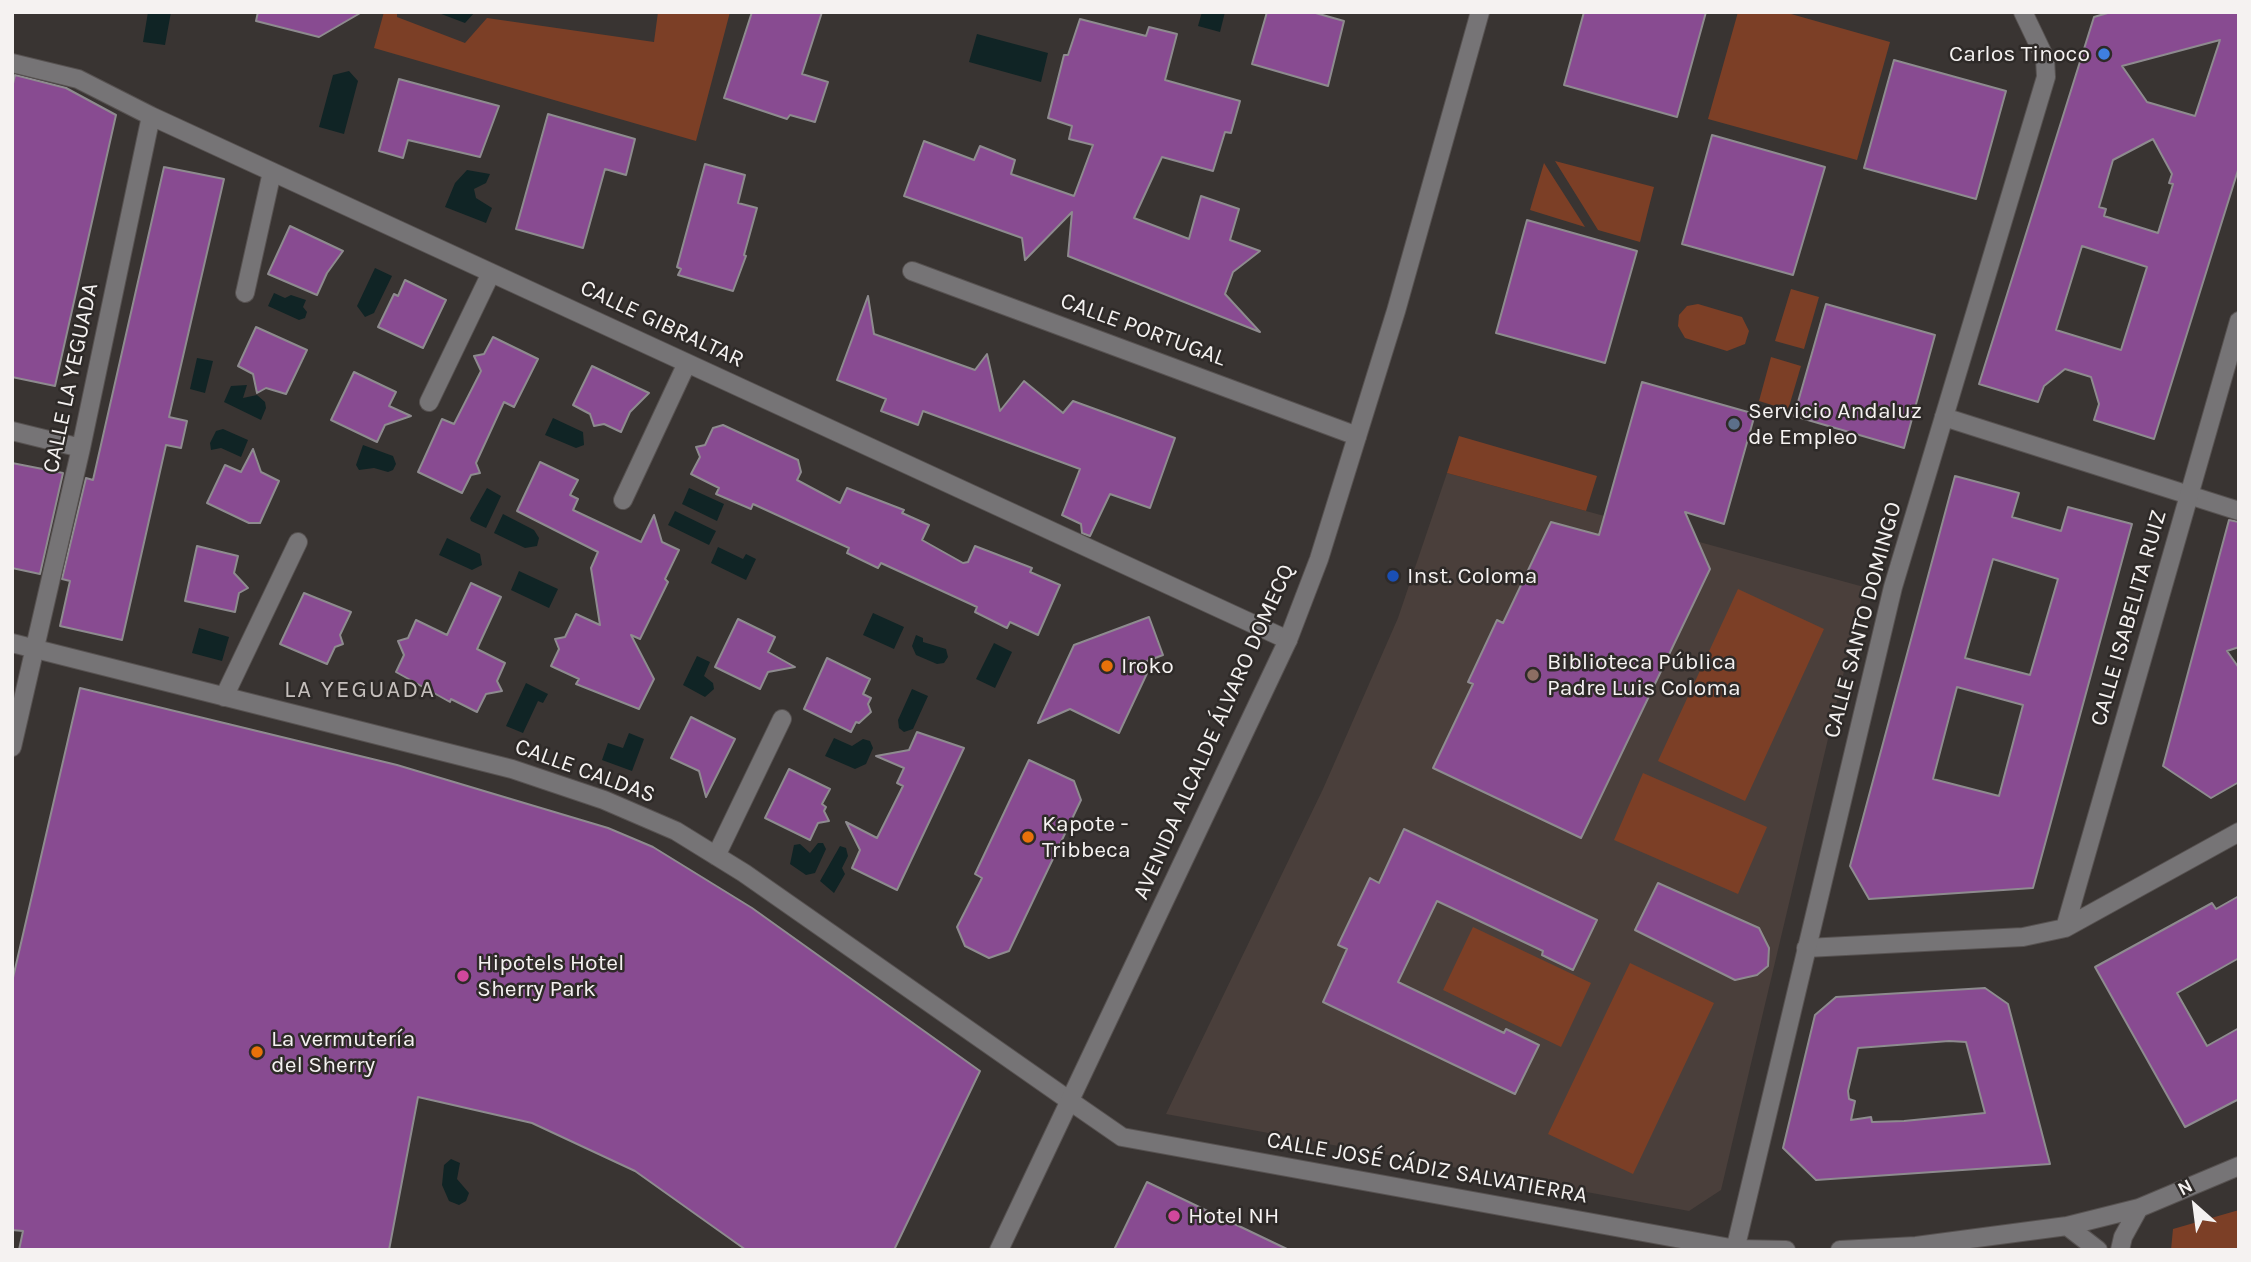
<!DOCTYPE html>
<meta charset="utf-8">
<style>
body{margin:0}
#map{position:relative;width:2251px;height:1262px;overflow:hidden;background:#393432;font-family:Karla,sans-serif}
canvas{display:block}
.frame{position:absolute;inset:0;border:14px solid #f5f2f1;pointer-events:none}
.north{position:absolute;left:2160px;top:1171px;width:70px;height:70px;-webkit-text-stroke:5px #2e2a28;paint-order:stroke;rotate:332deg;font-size:19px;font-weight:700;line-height:28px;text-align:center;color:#f5f2f1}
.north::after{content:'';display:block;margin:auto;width:24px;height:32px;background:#f5f2f1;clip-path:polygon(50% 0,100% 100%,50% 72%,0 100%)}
</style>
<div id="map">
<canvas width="2251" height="1262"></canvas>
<div class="frame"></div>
<div class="north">N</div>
</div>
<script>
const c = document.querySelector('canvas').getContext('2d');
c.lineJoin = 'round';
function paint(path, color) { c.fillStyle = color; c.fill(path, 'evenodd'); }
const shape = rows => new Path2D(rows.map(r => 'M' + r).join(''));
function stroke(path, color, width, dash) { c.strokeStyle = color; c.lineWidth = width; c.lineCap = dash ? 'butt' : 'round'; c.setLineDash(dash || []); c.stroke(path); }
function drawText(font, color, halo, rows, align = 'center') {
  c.font = font + ' Karla,sans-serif'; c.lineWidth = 5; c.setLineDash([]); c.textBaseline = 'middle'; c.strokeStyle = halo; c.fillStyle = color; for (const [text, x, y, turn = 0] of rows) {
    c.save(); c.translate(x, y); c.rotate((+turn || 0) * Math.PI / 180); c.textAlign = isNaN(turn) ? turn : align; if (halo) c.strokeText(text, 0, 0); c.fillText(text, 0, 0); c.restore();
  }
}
const built = shape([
 [1447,473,1864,587,1721,1190,1689,1211,1166,1114,1323,789,1398,618]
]);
const green = shape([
 [384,12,397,12,397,17,465,43,487,18,654,42,658,12,730,12,696,141,374,48],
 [1738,12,1784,12,1890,42,1857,160,1708,119],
 [1555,161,1654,187,1640,242,1598,230],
 [1544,163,1585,227,1530,210],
 [1791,289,1819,297,1804,349,1775,341],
 [1698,304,1742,317,1749,331,1745,344,1727,351,1685,338,1678,326,1679,315,1687,306],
 [1771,357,1801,366,1788,410,1759,401],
 [1459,436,1597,476,1586,511,1447,473],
 [1738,589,1824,629,1745,801,1658,761],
 [1643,773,1767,827,1738,894,1614,840],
 [1473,927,1591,983,1561,1047,1443,990],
 [1630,963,1714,1003,1633,1174,1548,1134],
 [2239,1210,2239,1250,2171,1250,2173,1229]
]);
const water = shape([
 [148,12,171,12,165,45,143,42],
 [436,12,475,12,465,23],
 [1202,12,1225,12,1220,32,1198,26],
 [977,34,1048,53,1041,82,969,62],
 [349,71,358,81,344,134,319,127,333,75],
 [467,170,490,174,486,183,474,189,476,198,492,208,486,223,445,207,455,183],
 [375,268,392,276,374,313,365,317,357,306],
 [274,293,285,298,291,295,306,300,303,307,307,312,305,318,299,320,268,306],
 [197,358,213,361,205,393,190,389],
 [247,385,243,398,257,395,265,402,266,408,261,420,224,402,231,386],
 [553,418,583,432,584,445,576,448,545,435],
 [223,429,248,440,241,457,221,448,211,450,210,443,216,431],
 [363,445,393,456,396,464,393,470,388,472,374,468,359,470,356,465],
 [487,488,501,496,486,528,471,521,470,518],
 [689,488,724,504,717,521,682,504],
 [675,511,716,531,709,545,668,525],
 [503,514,534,530,539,538,537,546,525,548,494,533],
 [447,538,480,554,482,565,472,570,439,555],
 [718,547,743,559,746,554,756,559,746,580,711,563],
 [519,571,558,589,549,608,511,590],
 [873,613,904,627,894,649,863,635],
 [199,628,229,637,222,661,192,653],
 [916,635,923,638,923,642,946,649,948,657,944,663,937,664,916,655,912,646],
 [994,643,1012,652,995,688,976,679],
 [697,656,710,662,704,676,713,683,714,689,705,697,683,685],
 [526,683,548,694,543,703,538,701,523,733,506,726],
 [912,689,928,696,913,729,904,732,899,728,898,720],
 [629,733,644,739,632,771,602,760,608,743,623,748],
 [834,738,852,746,863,739,870,741,873,748,866,764,855,769,825,756],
 [818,843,823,843,826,849,815,873,806,875,790,864,794,845,800,844,810,853],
 [840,846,846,848,848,856,842,868,845,874,834,893,820,881],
 [451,1159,460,1163,457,1179,469,1193,466,1201,459,1205,449,1201,442,1185,444,1165]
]);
const building = shape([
 [258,12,362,12,319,37,256,21,258,12],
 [752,12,822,12,802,74,828,82,815,122,790,115,787,119,724,98,752,12],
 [1267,12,1312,12,1344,21,1328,86,1252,64,1267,12],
 [1584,12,1706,12,1677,117,1564,85,1584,12],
 [2111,12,2239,12,2239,167,2154,439,2094,420,2099,404,2091,377,2065,369,2044,386,2038,402,1979,384,2094,17,2111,12],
 [2220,40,2195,116,2147,102,2122,66,2220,40],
 [2153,139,2172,174,2169,183,2173,184,2158,233,2104,216,2106,209,2099,207,2113,160,2153,139],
 [2082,246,2147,267,2121,350,2056,330,2082,246],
 [1080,19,1146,36,1149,27,1177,34,1165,80,1240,101,1231,133,1225,132,1213,171,1162,157,1134,218,1189,239,1201,196,1239,209,1230,240,1260,251,1233,272,1225,294,1260,332,1068,256,1072,212,1025,260,1022,238,904,196,924,141,974,160,980,146,1015,160,1011,174,1074,196,1093,145,1069,139,1072,126,1048,118,1064,55,1068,55,1080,19],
 [1894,60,2006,91,1976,199,1864,168,1894,60],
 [15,75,66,88,116,115,55,386,12,377,12,88,15,75],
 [399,79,499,106,480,157,408,140,403,158,379,151,399,79],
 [548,114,635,139,626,175,605,169,583,248,516,229,548,114],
 [1712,135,1825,167,1793,275,1682,244,1712,135],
 [705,164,745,175,738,203,757,208,744,255,746,256,733,291,678,275,681,269,677,267,705,164],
 [164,167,224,179,169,417,187,421,181,448,166,445,122,640,60,626,70,581,62,579,86,478,93,480,164,167],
 [1527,220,1637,251,1605,363,1496,333,1527,220],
 [290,226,343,251,327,273,317,295,268,274,290,226],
 [405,280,446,300,423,348,378,327,394,294,398,296,405,280],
 [868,296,874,334,975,370,987,354,1000,411,1024,381,1063,413,1073,401,1175,438,1150,508,1110,494,1090,536,1082,533,1081,524,1062,515,1080,469,923,411,918,425,881,411,886,399,837,380,868,296],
 [1826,304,1935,335,1904,448,1794,416,1826,304],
 [256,327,307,350,286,394,266,388,257,393,253,374,238,366,256,327],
 [493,337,538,359,514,407,504,402,476,463,480,473,471,475,462,493,418,472,442,419,454,424,481,371,474,356,484,354,493,337],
 [592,366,649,393,630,412,621,432,604,424,594,426,590,414,573,405,592,366],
 [354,372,396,392,389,406,411,416,385,425,377,442,331,420,354,372],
 [1642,382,1755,414,1724,524,1685,512,1710,569,1581,838,1433,768,1473,684,1468,682,1497,620,1503,623,1551,522,1599,535,1642,382],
 [723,425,798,460,801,472,797,480,840,503,847,488,904,510,902,513,929,525,922,540,963,563,968,562,975,546,1032,568,1030,572,1060,585,1038,635,1010,622,1007,628,975,612,977,607,881,563,878,568,847,553,849,548,753,504,751,509,716,494,719,488,691,474,700,457,696,447,705,445,713,428,723,425],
 [253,449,261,472,279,481,260,523,249,523,207,503,225,465,241,472,253,449],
 [540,462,578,480,570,495,578,499,573,510,641,542,654,515,662,542,679,550,665,579,668,582,640,639,631,635,654,679,639,709,576,684,579,679,551,666,559,649,555,639,565,637,576,614,600,625,591,568,598,552,517,511,540,462],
 [12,463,63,473,40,574,12,568,12,463],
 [1955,476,2019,493,2012,517,2061,531,2068,507,2132,524,2033,888,1869,899,1850,866,1955,476],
 [1993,559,2058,579,2030,675,1965,658,1993,559],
 [1957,687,2023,705,1999,796,1933,779,1957,687],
 [2229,520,2239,522,2239,647,2227,651,2239,668,2239,782,2211,798,2163,766,2229,520],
 [197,546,238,556,234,573,248,588,239,593,235,612,185,601,197,546],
 [471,583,501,597,477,649,505,663,497,681,502,691,486,694,477,712,451,699,450,702,396,672,404,655,398,641,408,638,416,620,447,635,471,583],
 [304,593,351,612,340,635,343,644,335,647,327,664,280,644,304,593],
 [1149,617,1163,655,1147,661,1150,667,1119,733,1070,709,1038,723,1074,645,1149,617],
 [738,619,775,637,768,652,795,667,768,672,760,689,715,667,738,619],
 [827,658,870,679,863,694,871,698,868,704,871,712,859,723,856,722,851,732,804,709,827,658],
 [80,688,397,765,608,828,653,847,752,908,980,1071,894,1250,746,1250,635,1171,532,1123,418,1097,389,1250,19,1250,23,1231,12,1230,12,982,80,688],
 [691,717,735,739,706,797,699,771,671,758,691,717],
 [917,732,964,748,897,890,852,868,860,850,846,822,877,838,903,786,897,783,904,768,876,756,909,750,917,732],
 [1029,760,1074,781,1081,800,1009,951,989,958,965,946,957,927,982,878,975,874,1029,760],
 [789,769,830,789,822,804,826,807,824,811,829,821,818,823,810,840,765,818,789,769],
 [1404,829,1597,920,1573,970,1542,955,1543,951,1437,901,1398,982,1504,1033,1506,1029,1539,1045,1515,1094,1323,1002,1347,949,1338,945,1370,878,1379,883,1404,829],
 [1658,883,1759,928,1769,948,1768,966,1757,975,1735,980,1635,930,1658,883],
 [2239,896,2239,958,2177,993,2207,1046,2239,1028,2239,1099,2185,1127,2095,967,2212,903,2216,909,2239,896],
 [1985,988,2008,1004,2050,1164,1816,1180,1783,1148,1815,1015,1836,997,1985,988],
 [1949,1041,1966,1042,1985,1113,1904,1121,1872,1122,1871,1117,1851,1120,1855,1101,1849,1099,1848,1091,1858,1048,1949,1041],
 [1147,1182,1289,1250,1114,1250,1147,1182]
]);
const pedestrian = shape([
 [1944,417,2239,511]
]);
const minor = shape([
 [12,63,78,79,151,116,1288,640],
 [912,271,1357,436],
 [245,293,272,172],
 [429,402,491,273],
 [12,431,81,448],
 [623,500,687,363],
 [12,643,512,769,604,800,676,831,744,873,1070,1101],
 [224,697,298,542],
 [12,747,81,448,151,116],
 [716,856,782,719],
 [2065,928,2239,321],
 [1806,948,2023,937,2065,928,2239,832]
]);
const tertiary = shape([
 [1070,1101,1122,1137,1736,1249,1786,1250],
 [2067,1226,2098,1250],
 [999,1250,1288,640,1319,559,1396,311,1480,12],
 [1735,1250,1893,587,2046,77,2045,58,2023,12],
 [1840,1250,1916,1246,2067,1226,2139,1208,2239,1166],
 [2120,1250,2123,1237,2139,1208]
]);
const markers = [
 [2104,54,7,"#3f7fe0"],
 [1734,424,7,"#5c6f8a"],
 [1393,576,7,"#1a4fb4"],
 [1107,666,7,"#e8710a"],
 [1533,675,7,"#8d6e63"],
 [1028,837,7,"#e8710a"],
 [463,976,7,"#d1479c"],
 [257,1052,7,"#e8710a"],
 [1174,1216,7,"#d1479c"]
];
const poiNames = [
 ["Carlos Tinoco",2090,54,"right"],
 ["Servicio Andaluz",1748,411],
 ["de Empleo",1748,437],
 ["Inst. Coloma",1407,576],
 ["Biblioteca Pública",1547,662],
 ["Padre Luis Coloma",1547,688],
 ["Iroko",1121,666],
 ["Kapote -",1042,824],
 ["Tribbeca",1042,850],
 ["Hipotels Hotel",477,963],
 ["Sherry Park",477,989],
 ["La vermutería",271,1039],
 ["del Sherry",271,1065],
 ["Hotel NH",1188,1216]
];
const streetNames = [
 ["CALLE GIBRALTAR",662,324,25],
 ["CALLE PORTUGAL",1143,330,20],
 ["CALLE LA YEGUADA",71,378,-78],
 ["CALLE ISABELITA RUIZ",2129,618,-74],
 ["CALLE SANTO DOMINGO",1863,620,-75],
 ["AVENIDA ALCALDE ÁLVARO DOMECQ",1214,732,-66],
 ["CALLE CALDAS",585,771,20],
 ["CALLE JOSÉ CÁDIZ SALVATIERRA",1427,1168,10]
];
const neighbourhoodNames = [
 ["LA YEGUADA",360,690]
];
paint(built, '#4a3f3b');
paint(green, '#7c3f26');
paint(water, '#102425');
paint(building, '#884b91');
stroke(building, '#8e8b8f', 2);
stroke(pedestrian, '#575251', 20);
stroke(minor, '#575251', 20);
stroke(tertiary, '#575251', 20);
stroke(pedestrian, '#767476', 18);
stroke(minor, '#767476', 18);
stroke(tertiary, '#767476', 18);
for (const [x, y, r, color] of markers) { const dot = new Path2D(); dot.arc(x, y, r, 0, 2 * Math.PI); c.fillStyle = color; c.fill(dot); stroke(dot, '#2e2a28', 2.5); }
drawText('23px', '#f5f2f1', '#2e2a28', poiNames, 'left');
drawText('23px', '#f5f2f1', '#2e2a28', streetNames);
c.letterSpacing = '2px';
drawText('24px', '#c5bfbc', '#2e2a28', neighbourhoodNames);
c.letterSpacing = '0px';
</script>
